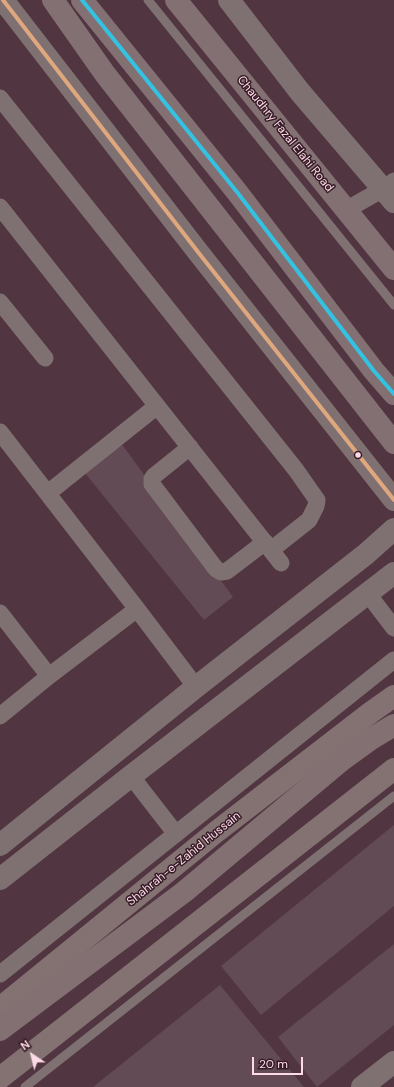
<!DOCTYPE html>
<style>
body{margin:0}
#map{position:relative;width:394px;height:1087px;overflow:hidden;background:#513541;font-family:"DM Sans",sans-serif}
canvas{display:block}
.north{position:absolute;left:12px;top:1035px;width:40px;height:40px;-webkit-text-stroke:3px #341b25;paint-order:stroke;rotate:325deg;font-size:11px;font-weight:700;line-height:16px;text-align:center;color:#fddae6}
.north::after{content:'';display:block;margin:auto;width:14px;height:18px;background:#fddae6;clip-path:polygon(50% 0,100% 100%,50% 72%,0 100%)}
.scale{position:absolute;left:252px;top:1057px;width:51px;height:18px;box-sizing:border-box;border:2px solid #fddae6;border-top:0;padding-left:5px;font-size:12px;line-height:14px;white-space:nowrap;color:#fddae6;-webkit-text-stroke:3px #341b25;paint-order:stroke}
</style>
<div id="map">
<canvas width="394" height="1087"></canvas>
<div class="north">N</div>
<div class="scale">20 m</div>
</div>
<script>
const c = document.querySelector('canvas').getContext('2d');
c.lineJoin = 'round';
function paint(path, color) { c.fillStyle = color; c.fill(path, 'evenodd'); }
const shape = rows => new Path2D(rows.map(r => 'M' + r).join(''));
function stroke(path, color, width, dash) { c.strokeStyle = color; c.lineWidth = width; c.lineCap = dash ? 'butt' : 'round'; c.setLineDash(dash || []); c.stroke(path); }
function drawText(font, color, halo, rows, align = 'center') {
  c.font = font + ' "DM Sans",sans-serif'; c.lineWidth = 3; c.setLineDash([]); c.textBaseline = 'middle'; c.strokeStyle = halo; c.fillStyle = color; for (const [text, x, y, turn = 0] of rows) {
    c.save(); c.translate(x, y); c.rotate((+turn || 0) * Math.PI / 180); c.textAlign = isNaN(turn) ? turn : align; if (halo) c.strokeText(text, 0, 0); c.fillText(text, 0, 0); c.restore();
  }
}
const building = shape([
 [121,443,233,597,204,620,85,473],
 [394,825,394,906,261,1015,221,966],
 [394,944,394,1025,317,1087,278,1037],
 [220,985,304,1087,93,1087]
]);
const service = shape([
 [148,0,394,305],
 [25,1087,394,796]
]);
const minor = shape([
 [0,98,296,470,317,500,316,506,309,520,271,550],
 [0,207,281,563],
 [346,210,383,189,394,181],
 [0,302,45,358],
 [0,432,137,609,196,687],
 [190,447,154,476,152,479,152,484,216,569,221,572,227,571,265,542],
 [48,493,157,406],
 [368,594,394,628],
 [0,613,49,676],
 [0,716,49,676,137,609],
 [131,776,176,834],
 [0,974,394,660]
]);
const tertiary = shape([
 [3,0,198,252,394,500],
 [229,0,300,92,394,202],
 [0,845,196,687,366,554,394,529],
 [0,879,131,776,394,573],
 [362,1087,394,1062]
]);
const secondary = shape([
 [0,1008,216,832,370,713,394,696],
 [0,1078,394,769]
]);
const primary = shape([
 [53,0,105,74,394,443],
 [82,0,237,192,374,371,394,394],
 [176,0,394,269],
 [0,1030,184,892,342,760,371,739,394,725]
]);
const bus1 = shape([
 [3,0,198,252,394,500]
]);
const bus2 = shape([
 [82,0,237,192,374,371,394,394]
]);
const markers = [
 [358,455,3.5,"#fddae6"]
];
const streetNames = [
 ["Chaudhry Fazal Elahi Road",285,134,51],
 ["Shahrah-e-Zahid Hussain",184,859,-39]
];
paint(building, '#634b55');
stroke(service, '#7f7171', 9);
stroke(minor, '#7f7171', 17);
stroke(tertiary, '#7f7171', 22);
stroke(secondary, '#847273', 22);
stroke(primary, '#837072', 22);
stroke(bus1, '#dfa77e', 4);
stroke(bus2, '#33c2e2', 4);
for (const [x, y, r, color] of markers) { const dot = new Path2D(); dot.arc(x, y, r, 0, 2 * Math.PI); c.fillStyle = color; c.fill(dot); stroke(dot, '#341b25', 1.5); }
drawText('12px', '#fddae6', '#341b25', streetNames);
</script>
